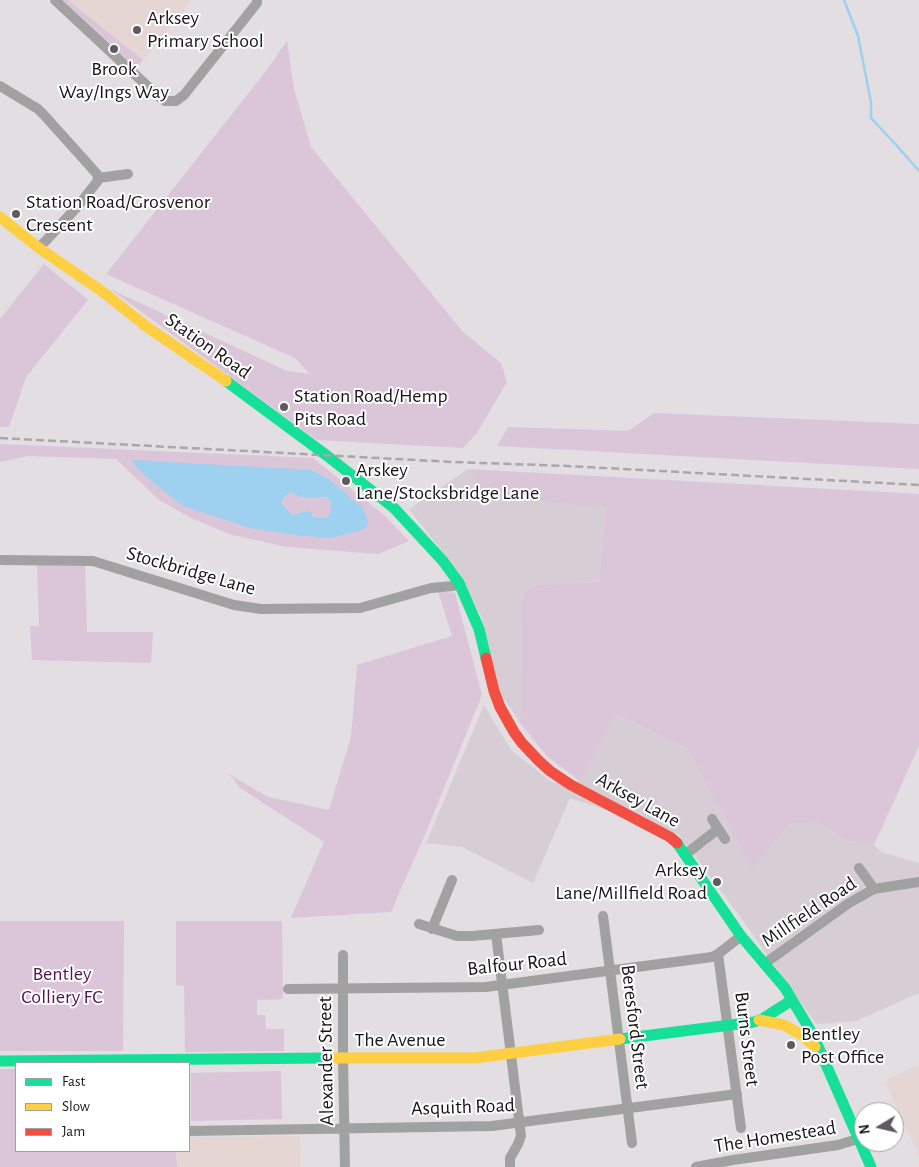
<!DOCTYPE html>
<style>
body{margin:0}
#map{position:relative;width:919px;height:1167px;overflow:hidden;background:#e2dee1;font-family:"Alegreya Sans",sans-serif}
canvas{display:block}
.legend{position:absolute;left:15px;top:1062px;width:175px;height:90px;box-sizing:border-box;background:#fff;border:1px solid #a2a1a2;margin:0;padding:6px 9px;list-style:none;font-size:15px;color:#171517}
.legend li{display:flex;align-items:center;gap:10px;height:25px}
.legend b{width:25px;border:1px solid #a2a1a2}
.north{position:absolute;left:854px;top:1102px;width:50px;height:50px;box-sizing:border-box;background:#fff;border:1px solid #a2a1a2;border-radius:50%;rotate:261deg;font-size:14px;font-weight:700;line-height:20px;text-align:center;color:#171517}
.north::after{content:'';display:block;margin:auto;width:18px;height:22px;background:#5e5b5e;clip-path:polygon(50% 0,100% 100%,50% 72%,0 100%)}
</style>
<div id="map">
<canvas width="919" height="1167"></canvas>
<ul class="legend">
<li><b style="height:6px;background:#16e098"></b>Fast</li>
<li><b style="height:6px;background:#ffcf43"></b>Slow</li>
<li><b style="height:6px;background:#f24e42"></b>Jam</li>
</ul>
<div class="north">N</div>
</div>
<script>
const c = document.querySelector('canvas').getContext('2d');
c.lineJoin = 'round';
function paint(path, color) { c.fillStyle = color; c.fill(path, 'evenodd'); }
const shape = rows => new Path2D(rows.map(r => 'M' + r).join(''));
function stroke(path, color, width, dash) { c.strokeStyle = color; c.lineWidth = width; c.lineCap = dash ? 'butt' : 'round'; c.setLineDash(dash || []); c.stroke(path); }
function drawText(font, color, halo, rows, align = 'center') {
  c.font = font + ' "Alegreya Sans",sans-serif'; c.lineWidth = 4; c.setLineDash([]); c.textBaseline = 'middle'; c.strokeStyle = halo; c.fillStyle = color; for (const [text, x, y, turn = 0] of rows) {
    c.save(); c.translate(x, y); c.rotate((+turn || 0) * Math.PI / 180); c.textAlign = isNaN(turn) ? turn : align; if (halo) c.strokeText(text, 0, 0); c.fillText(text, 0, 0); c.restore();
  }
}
const built = shape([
 [468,469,485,496,606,506,599,582,540,585,522,607,521,724,501,694,481,616,458,571,409,509],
 [484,705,511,750,553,783,581,781,615,714,687,748,752,867,790,824,816,822,847,841,874,845,881,852,919,863,919,993,856,1021,816,1024,739,915,678,834,570,798,533,883,462,847,426,843]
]);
const education = shape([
 [68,0,192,0,143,60],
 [919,1065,919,1156,886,1084,888,1079],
 [300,1136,301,1167,177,1167,176,1151,189,1151,189,1137]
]);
const green = shape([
 [63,0,68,0,143,60,136,68],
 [287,41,294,89,311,147,463,332,501,363,507,382,477,433,463,448,317,440,110,289,287,371,310,374,295,358,106,274,266,71],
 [44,264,88,300,26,377,9,427,0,427,0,319],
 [654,413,919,424,919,469,497,446,508,427,628,431],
 [0,444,313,458,385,516,409,541,378,554,287,547,229,534,189,517,159,500,116,459,28,456,0,462],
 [312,470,329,479,363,508,368,521,250,528],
 [468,469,919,494,919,746,874,845,847,841,816,822,790,824,752,868,687,748,615,714,581,782,547,756,521,724,522,607,525,592,540,585,599,582,606,507,485,496],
 [291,492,301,497,311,498,328,497,332,505,331,512,325,518,313,517,310,510,292,515,281,504,285,496],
 [37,565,85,566,87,632,153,632,151,663,32,660,30,626,39,626],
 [438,591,455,593,482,695,427,830,391,912,291,918,324,842,240,788,232,777,227,773,268,797,329,810,351,737,357,665,452,636],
 [0,921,124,921,123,1051,0,1051],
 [176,921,282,921,283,999,257,1000,257,1015,265,1015,266,1029,284,1029,284,1051,185,1052,184,986,176,985],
 [0,1069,16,1069,16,1151,176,1151,177,1167,0,1167],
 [281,1071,282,1119,191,1121,191,1073]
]);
const water = shape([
 [131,460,312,470,329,479,363,508,368,521,366,528,359,531,331,538,294,535,250,528,183,506,144,475],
 [291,492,301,497,311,498,328,497,331,505,331,512,325,518,313,517,310,510,292,515,281,503,285,496]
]);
const stream = shape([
 [844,0,858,36,871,102,871,118,899,148,919,171]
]);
const street = shape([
 [55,0,157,95,165,101,176,101,184,95,257,3,257,0],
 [0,86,38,109,44,115,97,174,98,178,97,182,77,207,39,248],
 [98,178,128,174],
 [0,560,93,561,234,605,261,609,360,608,431,588,453,586,459,583],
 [712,819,725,839],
 [686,854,718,829],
 [859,868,874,889],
 [603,916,632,1143],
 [419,924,457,936,472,936,539,930],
 [432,929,452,880],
 [496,934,521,1136,518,1144,510,1158,510,1167],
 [718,954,741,1128],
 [343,955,343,1058,345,1167],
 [764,964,849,903,874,889,919,882],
 [288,989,486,987,712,957,718,954,741,936],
 [189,1131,492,1126,737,1094],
 [696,1167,733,1160,838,1145,858,1139]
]);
const fast = shape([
 [226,381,326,455,394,508,443,561,459,583,479,629,486,658],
 [677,843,741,936,785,988,813,1035,871,1167],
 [620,1039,754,1022,764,1018,792,1000],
 [0,1061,327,1058]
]);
const slow = shape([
 [0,217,39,248,103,292,147,327,226,381],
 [759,1020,784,1025,802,1035,815,1047],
 [327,1058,475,1058,620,1039]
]);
const jam = shape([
 [486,658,494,691,500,707,514,732,522,743,539,761,550,771,571,785,670,837,677,843]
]);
const rail = shape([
 [0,438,453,462,568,466,919,485]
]);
const markers = [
 [137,30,5,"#5e5b5e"],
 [114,49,5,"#5e5b5e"],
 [16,214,5,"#5e5b5e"],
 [284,407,5,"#5e5b5e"],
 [346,481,5,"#5e5b5e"],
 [717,882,5,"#5e5b5e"],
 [791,1045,5,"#5e5b5e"]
];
const poiNames = [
 ["Arksey",147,18],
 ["Primary School",147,41],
 ["Brook",114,69,"center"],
 ["Way/Ings Way",114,92,"center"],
 ["Station Road/Grosvenor",26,202],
 ["Crescent",26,225],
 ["Station Road/Hemp",294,396],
 ["Pits Road",294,419],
 ["Arskey",356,470],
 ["Lane/Stocksbridge Lane",356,493],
 ["Arksey",707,870,"right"],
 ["Lane/Millfield Road",707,893,"right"],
 ["Bentley",801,1034],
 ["Post Office",801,1057]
];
const streetNames = [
 ["Station Road",208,346,35],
 ["Stockbridge Lane",191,571,16],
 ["Arksey Lane",638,800,29],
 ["Millfield Road",809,912,-34],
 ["Balfour Road",517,964,-6],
 ["Beresford Street",635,1027,83],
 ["Burns Street",747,1039,83],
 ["The Avenue",400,1040],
 ["Alexander Street",326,1061,-91],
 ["Asquith Road",463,1107,-2],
 ["The Homestead",775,1137,-9]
];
const parkNames = [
 ["Bentley",62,974],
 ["Colliery FC",62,997]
];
paint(built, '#d7ced5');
paint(education, '#e5d6d3');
paint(green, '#dbc5d9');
paint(water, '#9dd1ef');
stroke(stream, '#9dd1ef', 2.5);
stroke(street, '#a2a1a1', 10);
stroke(fast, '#16e098', 11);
stroke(slow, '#ffcf43', 11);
stroke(jam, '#f24e42', 11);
stroke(rail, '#a9a7a8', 2.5, [8, 4]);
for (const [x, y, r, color] of markers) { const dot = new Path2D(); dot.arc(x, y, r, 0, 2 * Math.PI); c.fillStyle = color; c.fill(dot); stroke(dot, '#fff', 2); }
drawText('20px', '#171517', '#fff', poiNames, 'left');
drawText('20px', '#171517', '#fff', streetNames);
drawText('20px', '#551354', '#fff', parkNames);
</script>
